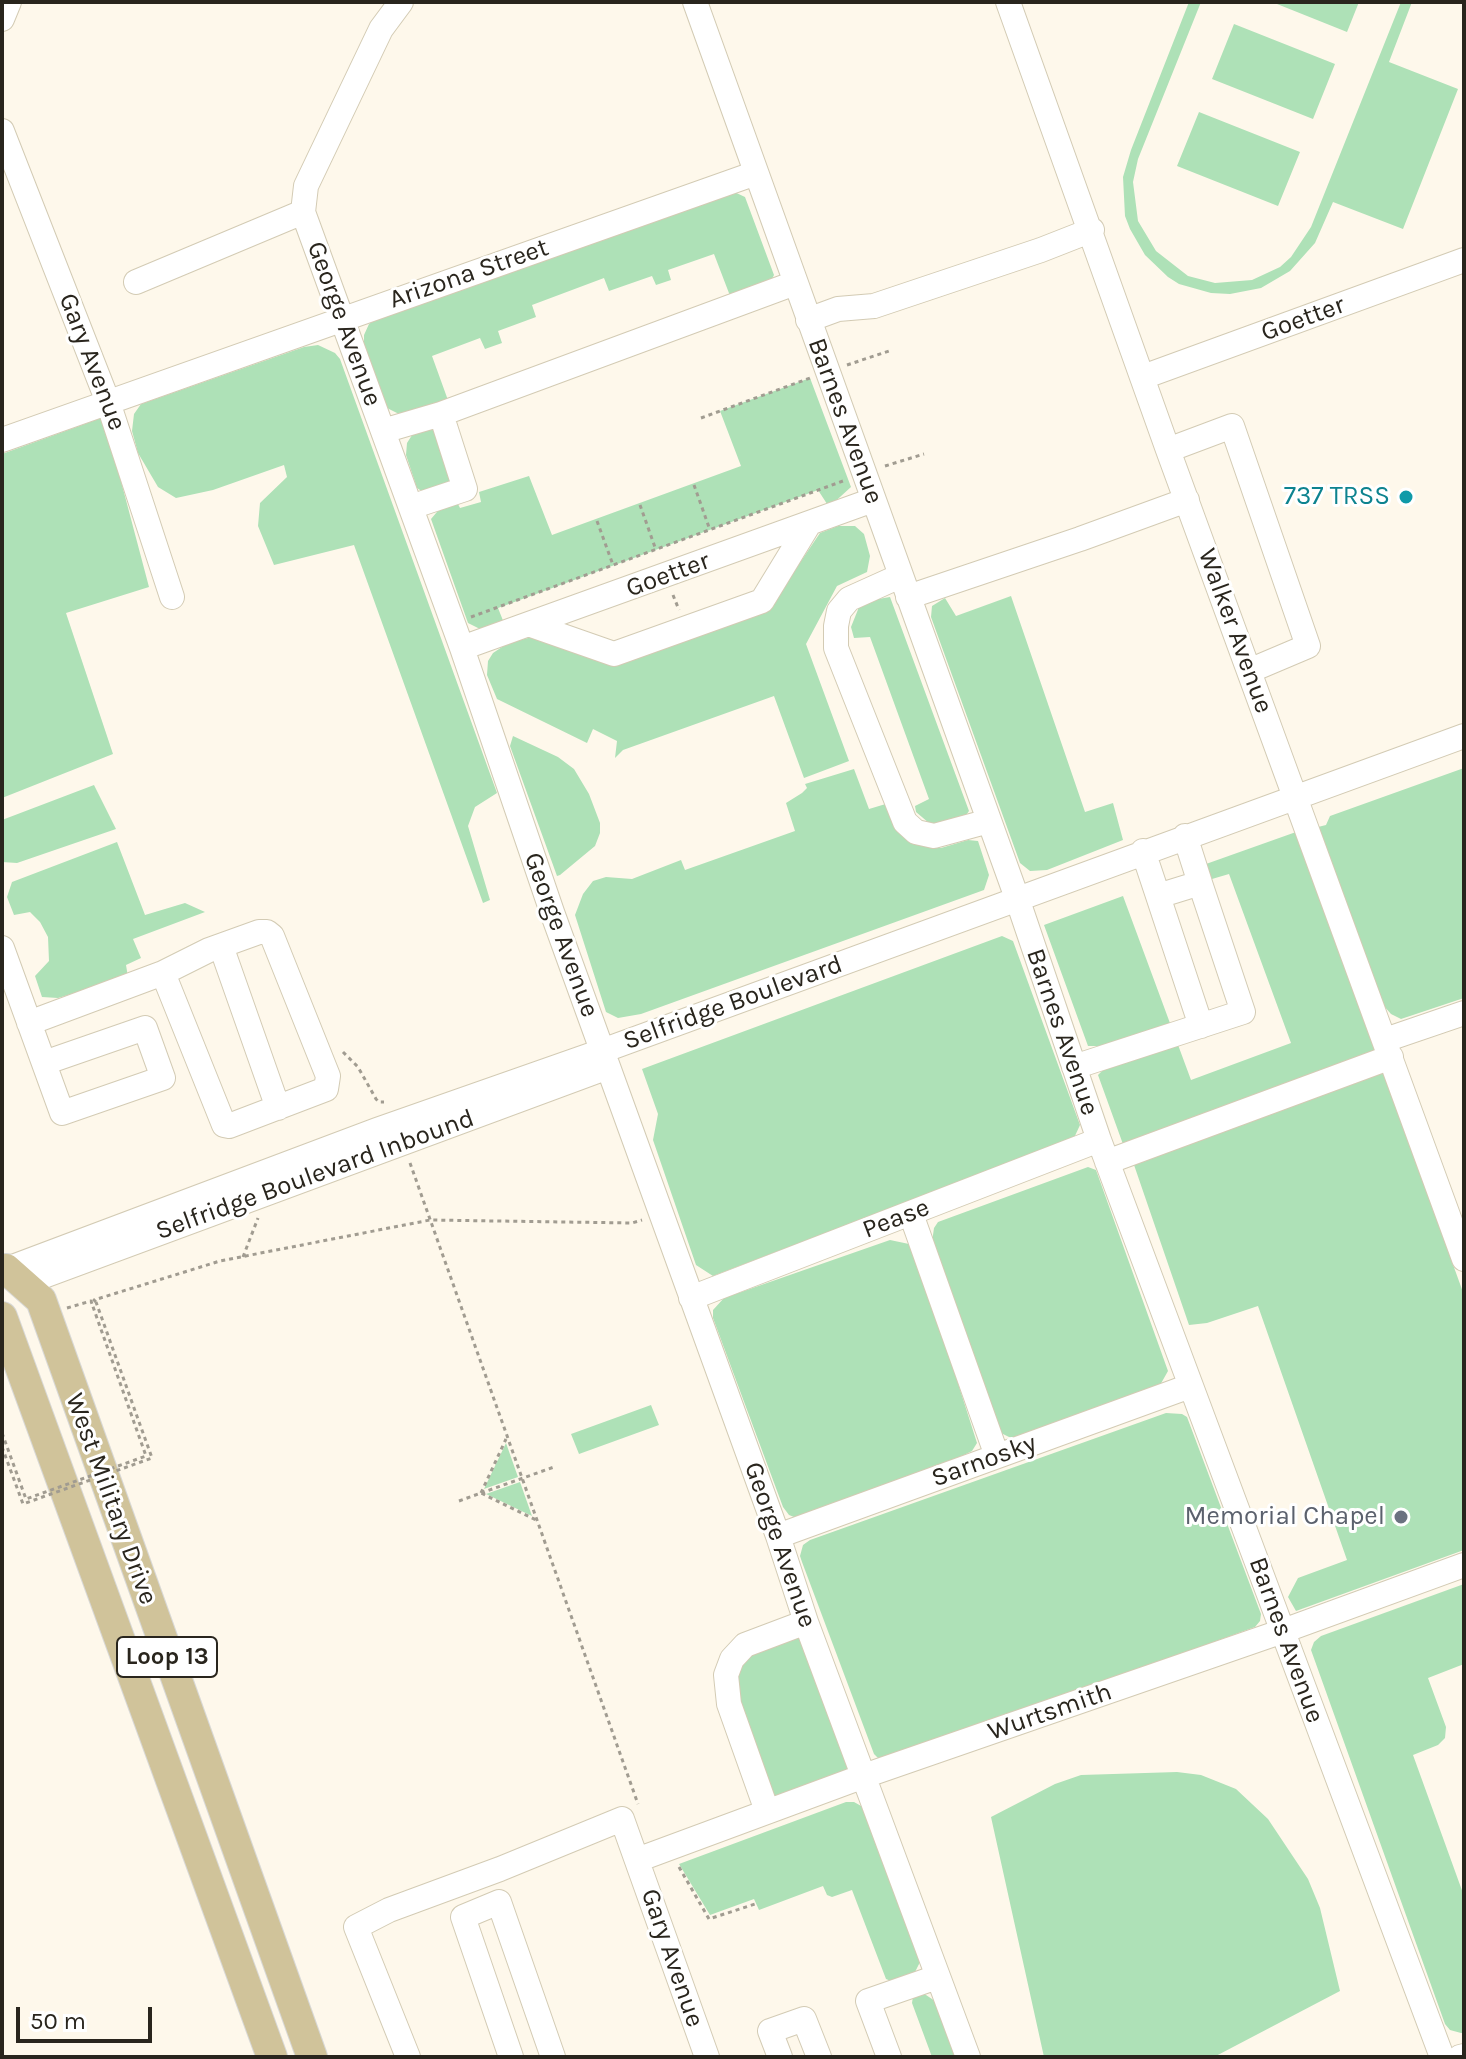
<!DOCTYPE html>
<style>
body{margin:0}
#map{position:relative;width:1466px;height:2059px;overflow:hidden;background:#fef8eb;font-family:Karla,sans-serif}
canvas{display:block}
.frame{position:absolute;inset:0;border:4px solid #29251d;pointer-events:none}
.scale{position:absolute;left:16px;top:2007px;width:136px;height:36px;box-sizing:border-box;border:4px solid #29251d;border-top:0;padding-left:10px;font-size:24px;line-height:28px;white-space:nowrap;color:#29251d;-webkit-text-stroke:6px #fff;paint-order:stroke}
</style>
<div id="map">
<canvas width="1466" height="2059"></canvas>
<div class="frame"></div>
<div class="scale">50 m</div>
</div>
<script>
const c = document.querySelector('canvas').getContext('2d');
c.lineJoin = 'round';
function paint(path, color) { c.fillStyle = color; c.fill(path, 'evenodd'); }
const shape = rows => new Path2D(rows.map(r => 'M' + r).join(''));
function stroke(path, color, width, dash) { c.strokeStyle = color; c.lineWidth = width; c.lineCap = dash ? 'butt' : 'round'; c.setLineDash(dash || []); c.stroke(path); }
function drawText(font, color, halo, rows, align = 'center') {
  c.font = font + ' Karla,sans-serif'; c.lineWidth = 6; c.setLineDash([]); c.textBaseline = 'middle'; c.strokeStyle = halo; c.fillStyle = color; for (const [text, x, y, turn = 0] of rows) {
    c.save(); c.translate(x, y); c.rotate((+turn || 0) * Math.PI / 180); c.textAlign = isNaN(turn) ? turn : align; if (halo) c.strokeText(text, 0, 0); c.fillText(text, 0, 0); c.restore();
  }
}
const green = shape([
 [1189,2,1201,2,1138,159,1133,182,1138,221,1156,251,1188,276,1215,283,1252,280,1280,267,1291,257,1311,227,1401,2,1412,2,1389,62,1458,89,1403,229,1333,202,1315,243,1290,271,1261,288,1230,294,1211,293,1179,284,1168,277,1145,255,1130,229,1125,216,1123,177,1131,150],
 [1272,2,1359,2,1347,32],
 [1234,24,1335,64,1313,119,1212,79],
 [1199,112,1300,152,1278,206,1177,166],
 [730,190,745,197,774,275,769,285,732,301,714,254,668,270,671,280,656,285,652,276,609,291,604,278,532,305,536,317,498,331,502,343,485,349,480,338,432,356,449,403,407,418,387,408,364,347,364,335,369,324,379,317],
 [318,345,335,353,340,359,497,793,475,807,468,826,490,900,483,903,354,545,274,565,258,526,260,503,287,477,284,465,213,490,176,498,158,487,138,453,132,431,134,414,141,404,304,347],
 [810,378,851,487,829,507,818,490,498,608,504,623,482,630,468,623,431,519,442,506,456,500,460,508,481,502,479,492,529,476,552,535,741,466,720,411],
 [104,417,149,587,66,613,113,754,2,798,2,454],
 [430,428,438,432,453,479,444,489,423,492,417,488,406,455,407,443,414,432],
 [838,526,855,526,864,534,870,556,867,572,837,586,806,644,849,761,804,778,774,696,623,750,615,758,617,741,593,729,587,743,497,699,487,675,488,661,493,653,508,643,536,636,614,661,770,607,820,533],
 [1011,596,1085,812,1113,803,1123,840,1047,870,1030,871,1020,863,931,617,932,606,945,598,956,616],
 [890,597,969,811,964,818,943,827,929,823,916,812,915,806,929,799,870,637,854,638,851,627,861,602],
 [513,736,558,757,574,769,589,794,600,823,600,833,595,846,560,875,557,876,510,746],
 [1464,768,1464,998,1401,1019,1391,1014,1383,1005,1318,827,1326,825,1330,816],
 [854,769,869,809,889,803,902,831,926,847,941,848,968,840,978,841,989,875,984,890,641,1014,618,1018,606,1012,575,915,583,894,593,881,606,877,632,879,681,860,685,870,795,831,786,803,802,793,807,788,805,784],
 [94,785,116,829,17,863,2,862,2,820],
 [1296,832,1378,1054,1124,1147,1098,1075,1106,1067,1099,1046,1088,1046,1044,925,1123,896,1191,1080,1291,1043,1229,874,1212,879,1206,864],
 [117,842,145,915,185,903,205,912,133,939,141,958,126,965,128,977,58,998,42,997,35,976,49,961,48,937,40,922,30,912,14,915,7,897,12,882],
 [1002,936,1013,941,1080,1125,1074,1138,713,1276,696,1265,653,1140,658,1114,642,1069],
 [1381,1065,1464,1295,1464,1550,1296,1611,1288,1597,1298,1578,1347,1560,1258,1306,1207,1323,1189,1325,1133,1162],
 [1088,1167,1096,1170,1168,1371,1159,1387,1017,1438,1009,1437,1001,1433,997,1425,932,1242,934,1228,938,1222],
 [890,1240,909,1244,921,1267,977,1443,972,1451,964,1455,801,1517,794,1517,789,1515,783,1507,713,1318,713,1310,724,1298],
 [651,1405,659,1425,579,1454,571,1434],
 [1166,1413,1182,1414,1187,1417,1261,1614,1260,1621,1255,1627,891,1759,878,1758,874,1754,802,1562,800,1556,803,1545,810,1540],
 [506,1443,518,1477,484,1489],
 [520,1482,532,1516,486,1494],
 [1464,1584,1464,1664,1428,1678,1446,1727,1445,1738,1438,1745,1413,1755,1464,1896,1464,2033,1461,2033,1450,2030,1445,2024,1311,1650,1314,1642,1321,1636],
 [800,1635,849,1765,846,1771,777,1798,772,1796,734,1682,742,1660,751,1652],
 [1177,1772,1201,1775,1236,1789,1268,1819,1308,1879,1320,1908,1340,1991,1214,2057,1044,2057,991,1817,1055,1784,1081,1775],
 [846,1802,854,1802,863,1807,920,1962,914,1974,891,1981,886,1979,852,1890,832,1897,827,1895,823,1886,759,1910,754,1899,710,1915,679,1864],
 [923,1993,935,2001,956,2057,932,2057,912,2003,913,1996]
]);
const path = shape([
 [847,365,889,351],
 [701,418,810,378],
 [885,466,924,454],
 [694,485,710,530],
 [640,505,656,550],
 [597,521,613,565],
 [673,595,679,610],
 [471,617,843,481],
 [343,1052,358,1067,376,1099,379,1102,384,1102],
 [410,1163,638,1804],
 [243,1257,258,1218],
 [96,1302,94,1300,220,1261,430,1220,632,1223,642,1220],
 [67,1308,91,1301,92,1304],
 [481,1493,554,1467],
 [481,1493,506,1439],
 [459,1501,481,1493,536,1520],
 [679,1867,709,1919,755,1904]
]);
const minor = shape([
 [401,2,381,29,306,186,303,212,462,648,552,912,778,1536,806,1622,968,2057],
 [695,2,1017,898,1099,1140,1442,2057],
 [1008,2,1168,450,1464,1259],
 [2,19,9,2],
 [2,131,108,402,172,597],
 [136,282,303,212],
 [808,320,838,309,874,306,1041,250,1092,230],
 [1143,377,1464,260],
 [441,414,795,283],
 [383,431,441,414,465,489,411,507],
 [2,440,756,173],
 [1168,450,1232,426,1308,646,1249,671],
 [900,576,849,599,839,611,836,626,836,648,905,822,916,832,934,836,989,821],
 [908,597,1080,539,1187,500],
 [531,625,614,654,762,601,809,524],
 [462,648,873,500],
 [1143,851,1158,896,1200,883,1185,836],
 [1158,896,1201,1026],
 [221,946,278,1108],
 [2,948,62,1113,163,1078,145,1028,44,1063],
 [29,1023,163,973,224,1125,229,1126,326,1089,328,1076,272,936,267,932,259,932,209,950,163,973],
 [1385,1040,1464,1013],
 [1074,1067,1243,1012,1200,883],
 [1107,1162,1391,1057],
 [911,1214,997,1456],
 [2,1271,377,1130,602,1051,1464,736],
 [22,1284,608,1067],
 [691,1298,1099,1140],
 [778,1536,1190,1386],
 [767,1811,729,1704,726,1675,732,1659,745,1645,806,1622],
 [637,1860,864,1776,1283,1631,1464,1565],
 [408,2057,356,1927,389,1910,500,1869,622,1819,707,2057],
 [511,2057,463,1917,499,1902,553,2057],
 [780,2057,770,2031,804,2019,819,2057],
 [889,2057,868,2001,937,1977],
 [1460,2057,1464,2056]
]);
const major = shape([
 [6,1269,41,1300,312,2057],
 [2,1317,272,2057]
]);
const pathBridge = shape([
 [2,1433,26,1499,146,1456,92,1304],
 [2,1447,23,1504,152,1458,96,1302]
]);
const markers = [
 [1406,497,8,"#0f9aa8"],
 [1401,1517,8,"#6b7280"]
];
const shields = [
 [167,1657,100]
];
const shieldNames = [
 ["Loop 13",167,1657]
];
const streetNames = [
 ["Arizona Street",469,274,-19],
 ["Goetter",1303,319,-20],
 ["George Avenue",344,324,70],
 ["Gary Avenue",92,362,69],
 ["Barnes Avenue",845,421,70],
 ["Goetter",668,575,-20],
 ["Walker Avenue",1235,631,70],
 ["George Avenue",561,935,70],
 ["Selfridge Boulevard",733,1003,-20],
 ["Barnes Avenue",1062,1032,71],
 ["Selfridge Boulevard Inbound",315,1175,-20],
 ["Pease",896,1219,-21],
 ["Sarnosky",984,1461,-20],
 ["West Military Drive",111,1499,70],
 ["George Avenue",780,1545,71],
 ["Barnes Avenue",1286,1640,70],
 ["Wurtsmith",1050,1712,-19],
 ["Gary Avenue",672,1958,71]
];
const cultureNames = [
 ["737 TRSS",1390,497]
];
const worshipNames = [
 ["Memorial Chapel",1385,1517]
];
paint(green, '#aee1b7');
stroke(minor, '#d3cbb4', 26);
stroke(major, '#d8d8d6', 32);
stroke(path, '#a19c91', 3, [4, 4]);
stroke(minor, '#fff', 24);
stroke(major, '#d0c39a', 30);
stroke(pathBridge, '#a19c91', 3, [4, 4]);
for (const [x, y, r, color] of markers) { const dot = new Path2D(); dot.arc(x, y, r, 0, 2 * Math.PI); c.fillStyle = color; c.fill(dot); stroke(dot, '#fff', 3); }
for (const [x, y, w] of shields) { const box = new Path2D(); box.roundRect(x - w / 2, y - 20, w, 40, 6); c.fillStyle = '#fff'; c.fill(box); stroke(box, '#29251d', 2); }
drawText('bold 24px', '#29251d', null, shieldNames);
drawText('26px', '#29251d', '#fff', streetNames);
drawText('26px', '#0d838f', '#fff', cultureNames, 'right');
drawText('26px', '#5b616d', '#fff', worshipNames, 'right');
</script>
